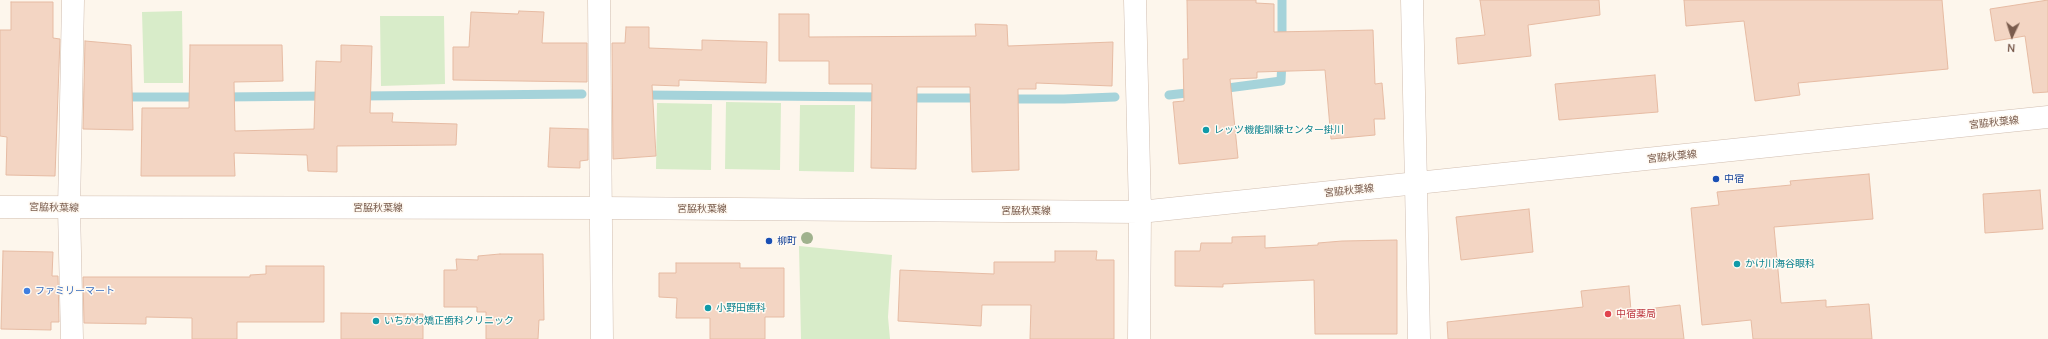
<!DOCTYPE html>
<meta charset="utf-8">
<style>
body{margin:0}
#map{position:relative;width:2048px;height:339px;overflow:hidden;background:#fdf6ec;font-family:Manrope,sans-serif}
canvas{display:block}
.north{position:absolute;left:1992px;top:16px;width:40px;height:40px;-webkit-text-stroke:3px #fffaf3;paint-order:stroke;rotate:184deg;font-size:11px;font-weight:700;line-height:16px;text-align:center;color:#7a5c4d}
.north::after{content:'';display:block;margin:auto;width:14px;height:18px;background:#7a5c4d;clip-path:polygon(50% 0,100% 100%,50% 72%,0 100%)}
</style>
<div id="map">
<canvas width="2048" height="339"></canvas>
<div class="north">N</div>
</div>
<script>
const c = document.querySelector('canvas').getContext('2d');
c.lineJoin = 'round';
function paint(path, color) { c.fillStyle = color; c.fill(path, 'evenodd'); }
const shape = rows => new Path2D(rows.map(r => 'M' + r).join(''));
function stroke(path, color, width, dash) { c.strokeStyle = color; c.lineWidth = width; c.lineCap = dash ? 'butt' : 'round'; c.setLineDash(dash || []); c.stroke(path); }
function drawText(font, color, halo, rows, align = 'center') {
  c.font = font + ' Manrope,"Noto Sans JP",sans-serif'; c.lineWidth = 3; c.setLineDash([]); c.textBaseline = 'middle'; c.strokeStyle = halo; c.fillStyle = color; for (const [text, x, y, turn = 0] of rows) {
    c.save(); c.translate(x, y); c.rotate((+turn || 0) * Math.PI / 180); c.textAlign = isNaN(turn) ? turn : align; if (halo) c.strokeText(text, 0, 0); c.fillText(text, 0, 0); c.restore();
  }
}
const green = shape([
 [182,11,183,83,144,83,142,12],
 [380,16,444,16,445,84,381,86],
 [726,102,781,103,780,170,725,169],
 [657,103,712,104,711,170,656,169],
 [800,105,855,105,854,172,799,171],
 [799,246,892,255,888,317,890,339,801,339]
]);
const stream = shape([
 [1282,43,1282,0],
 [1220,89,1281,81,1282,60],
 [641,95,884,97],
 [1169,95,1196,92],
 [359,96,582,94],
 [121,97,201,97],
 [223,97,327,96],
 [905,98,982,98],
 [1007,99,1064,99,1115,97]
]);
const building = shape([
 [1187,0,1256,0,1256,3,1274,4,1274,32,1373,30,1375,84,1382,83,1385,119,1374,119,1375,135,1331,139,1325,70,1257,72,1257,78,1230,79,1238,158,1179,164,1173,102,1184,101,1183,59,1188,59,1187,0],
 [1480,0,1599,0,1600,15,1528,25,1531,56,1458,64,1456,38,1485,35,1480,0],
 [1684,0,1942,0,1948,69,1798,83,1800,95,1755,101,1744,21,1686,26,1684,0],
 [2048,0,2048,92,2033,93,2025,36,1995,41,1990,9,2048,0],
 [11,2,53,2,53,38,60,39,55,176,6,175,7,137,0,136,0,30,11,30,11,2],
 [519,11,544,12,542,43,587,43,587,82,453,80,453,47,469,47,471,12,518,14,519,11],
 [779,14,809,14,809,37,976,36,975,24,1007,25,1008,46,1113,42,1112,86,1036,83,1036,89,1018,89,1019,170,972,172,970,87,917,87,916,169,871,168,872,84,829,84,829,61,779,61,779,14],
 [626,27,649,27,649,48,702,50,702,40,767,42,766,83,679,80,679,86,652,85,656,156,613,159,612,43,625,43,626,27],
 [85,41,131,45,133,130,83,129,85,41],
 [190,45,282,45,283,81,234,82,235,131,314,129,316,61,341,62,341,45,372,46,370,113,393,113,392,122,457,124,456,145,337,146,337,172,308,171,307,155,234,153,235,176,141,176,142,108,189,108,190,45],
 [1655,75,1658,112,1559,120,1555,84,1655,75],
 [550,128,588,129,588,160,580,161,580,168,548,167,550,128],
 [1869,174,1873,219,1774,227,1781,303,1826,300,1826,307,1869,304,1872,339,1753,339,1751,320,1702,325,1691,208,1719,205,1717,192,1791,185,1790,181,1869,174],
 [2040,190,2043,229,1985,233,1983,194,2040,190],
 [1529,209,1533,252,1461,260,1456,217,1529,209],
 [1265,236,1265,248,1318,245,1318,243,1342,241,1397,240,1397,334,1315,334,1314,280,1223,284,1223,287,1175,286,1175,251,1200,251,1201,243,1232,243,1232,237,1265,236],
 [3,251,53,252,52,276,58,276,59,322,51,322,51,330,1,329,3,251],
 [1055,251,1097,251,1096,260,1114,260,1114,339,1030,339,1031,305,982,305,981,326,898,321,900,270,994,274,994,262,1055,262,1055,251],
 [500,254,543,254,544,320,539,320,538,339,486,339,486,312,477,312,477,307,444,307,444,270,457,270,456,259,478,260,478,256,500,254],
 [676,263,740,263,740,268,784,268,784,317,765,317,765,339,710,339,710,318,676,318,677,298,659,297,659,273,676,273,676,263],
 [266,266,324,266,324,322,237,322,237,339,192,339,192,318,146,317,146,324,84,323,83,277,250,277,250,275,266,274,266,266],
 [1629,286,1631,311,1680,305,1684,339,1448,339,1447,322,1583,307,1581,291,1629,286],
 [341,313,423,314,423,339,341,339,341,313]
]);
const minor = shape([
 [599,0,602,339],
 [1416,184,1419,339],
 [72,339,69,209,73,0]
]);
const tertiary = shape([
 [1135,0,1140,212,1139,339],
 [1412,0,1416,184],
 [0,207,601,208,1140,212,2048,117]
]);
const trees = [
 [807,238]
];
const markers = [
 [1206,130,4,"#0f9aa8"],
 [1716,179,4,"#1a4fb4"],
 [769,241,4,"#1a4fb4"],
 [1737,264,4,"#0f9aa8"],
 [27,291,4,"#3f7fe0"],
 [708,308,4,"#0f9aa8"],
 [1608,314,4,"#e0444e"],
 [376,321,4,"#0f9aa8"]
];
const streetNames = [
 ["宮脇秋葉線",1994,123,-6],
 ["宮脇秋葉線",1672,157,-6],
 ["宮脇秋葉線",1349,191,-6],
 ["宮脇秋葉線",54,208,1],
 ["宮脇秋葉線",378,208],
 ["宮脇秋葉線",702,209],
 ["宮脇秋葉線",1026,211]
];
const cultureNames = [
 ["レッツ機能訓練センター掛川",1214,130],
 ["かけ川海谷眼科",1745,264],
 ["小野田歯科",716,308],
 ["いちかわ矯正歯科クリニック",384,321]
];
const transitNames = [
 ["中宿",1724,179],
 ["柳町",777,241]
];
const shopNames = [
 ["ファミリーマート",35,291]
];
const healthNames = [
 ["中宿薬局",1616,314]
];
paint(green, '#d8ecc9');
stroke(stream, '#a5d3da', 9);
paint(building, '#f3d5c3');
stroke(building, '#e6bba3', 1);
stroke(minor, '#d1beb0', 23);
stroke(tertiary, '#d1beb0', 23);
stroke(minor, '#fff', 22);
stroke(tertiary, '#fff', 22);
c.fillStyle = '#a0b28e';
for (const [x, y] of trees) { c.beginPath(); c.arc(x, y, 6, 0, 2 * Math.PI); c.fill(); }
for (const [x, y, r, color] of markers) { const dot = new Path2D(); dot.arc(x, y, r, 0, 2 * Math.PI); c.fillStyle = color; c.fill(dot); stroke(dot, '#fffaf3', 1.5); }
drawText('10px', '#7a5c4d', '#fffaf3', streetNames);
drawText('10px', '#0d838f', '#fffaf3', cultureNames, 'left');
drawText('10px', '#164399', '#fffaf3', transitNames, 'left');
drawText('10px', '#366cbe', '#fffaf3', shopNames, 'left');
drawText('10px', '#be3a42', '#fffaf3', healthNames, 'left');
</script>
